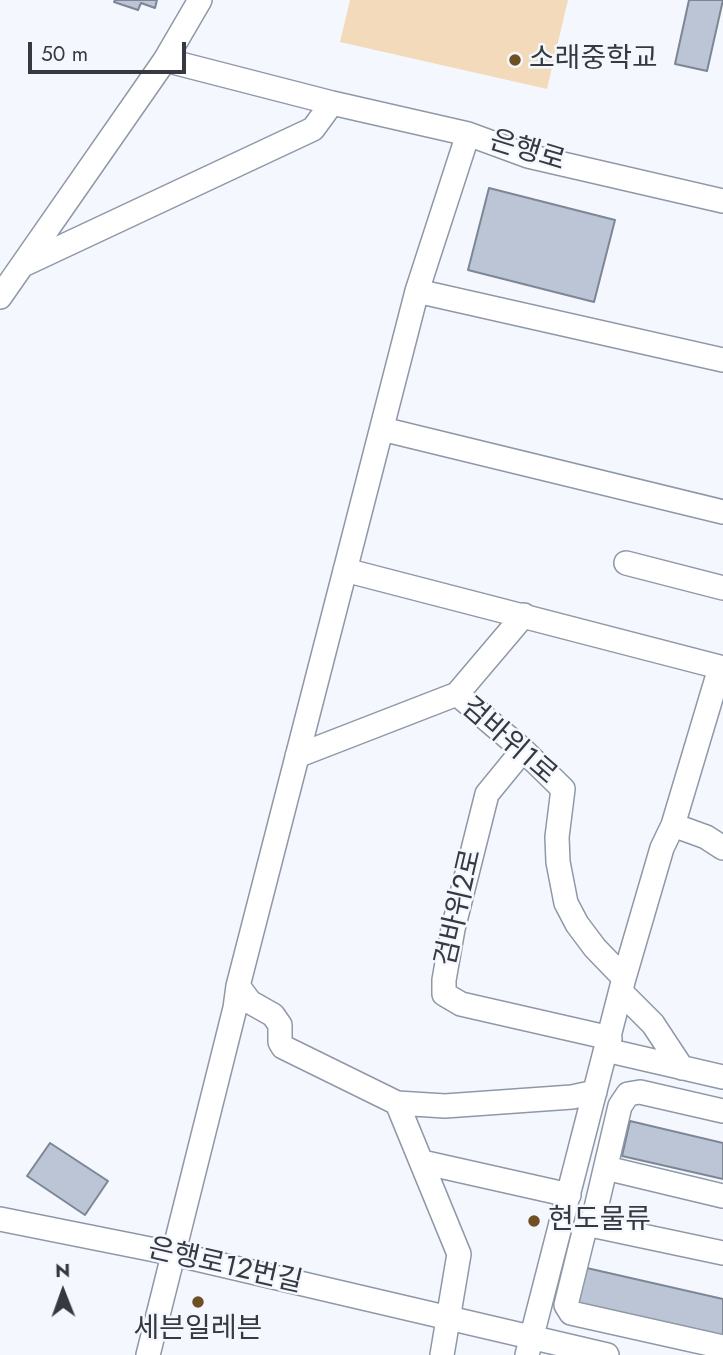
<!DOCTYPE html>
<meta charset="utf-8">
<style>
body{margin:0}
#map{position:relative;width:723px;height:1355px;overflow:hidden;background:#f4f8fe;font-family:Jost,sans-serif}
canvas{display:block}
.north{position:absolute;left:28px;top:1257px;width:70px;height:70px;-webkit-text-stroke:5px #f4f8fe;paint-order:stroke;rotate:359deg;font-size:19px;font-weight:700;line-height:28px;text-align:center;color:#363a40}
.north::after{content:'';display:block;margin:auto;width:24px;height:32px;background:#363a40;clip-path:polygon(50% 0,100% 100%,50% 72%,0 100%)}
.scale{position:absolute;left:28px;top:42px;width:158px;height:32px;box-sizing:border-box;border:4px solid #363a40;border-top:0;padding-left:9px;font-size:21px;line-height:24px;white-space:nowrap;color:#363a40;-webkit-text-stroke:5px #f4f8fe;paint-order:stroke}
</style>
<div id="map">
<canvas width="723" height="1355"></canvas>
<div class="north">N</div>
<div class="scale">50 m</div>
</div>
<script>
const c = document.querySelector('canvas').getContext('2d');
c.lineJoin = 'round';
function paint(path, color) { c.fillStyle = color; c.fill(path, 'evenodd'); }
const shape = rows => new Path2D(rows.map(r => 'M' + r).join(''));
function stroke(path, color, width, dash) { c.strokeStyle = color; c.lineWidth = width; c.lineCap = dash ? 'butt' : 'round'; c.setLineDash(dash || []); c.stroke(path); }
function drawText(font, color, halo, rows, align = 'center') {
  c.font = font + ' Jost,"Noto Sans KR",sans-serif'; c.lineWidth = 5; c.setLineDash([]); c.textBaseline = 'middle'; c.strokeStyle = halo; c.fillStyle = color; for (const [text, x, y, turn = 0] of rows) {
    c.save(); c.translate(x, y); c.rotate((+turn || 0) * Math.PI / 180); c.textAlign = isNaN(turn) ? turn : align; if (halo) c.strokeText(text, 0, 0); c.fillText(text, 0, 0); c.restore();
  }
}
const green = shape([
 [350,0,568,0,547,89,340,42]
]);
const building = shape([
 [115,0,157,0,155,8,141,3,138,10,114,2,115,0],
 [689,0,723,0,707,71,675,64,689,0],
 [489,188,615,220,594,302,468,270,489,188],
 [630,1121,723,1143,723,1179,622,1156,630,1121],
 [50,1143,108,1181,85,1215,27,1176,50,1143],
 [578,1266,723,1299,723,1339,569,1304,578,1266]
]);
const minor = shape([
 [165,60,332,103,468,134,528,156,723,201],
 [25,264,313,129,332,103],
 [417,291,723,360],
 [0,297,165,60,200,0],
 [382,429,723,512],
 [626,563,723,588],
 [345,570,723,668],
 [457,694,523,750,563,789,557,837,558,862,566,903,577,924,595,948,624,978],
 [523,750,487,794,453,929,444,980,444,994,461,1004,610,1038],
 [297,756,457,694,524,615],
 [673,825,706,837,723,848],
 [238,986,250,1002,273,1015,280,1025,280,1042,283,1047,397,1103,459,1254,442,1355],
 [621,992,653,1024,682,1068],
 [606,1050,723,1077],
 [397,1103,445,1106,572,1097,595,1092],
 [422,1162,569,1195],
 [606,1168,723,1196],
 [0,1219,175,1254,607,1355],
 [592,1225,620,1106,628,1094,640,1092,723,1111],
 [723,1253,586,1224,566,1305,571,1313,723,1347],
 [148,1355,235,1008,238,986,417,291,468,134],
 [527,1355,624,978,662,848,673,825,720,668]
]);
const markers = [
 [515,60,7,"#6e5024"],
 [534,1221,7,"#6e5024"],
 [198,1302,7,"#6e5024"]
];
const poiNames = [
 ["소래중학교",529,60],
 ["현도물류",548,1221],
 ["세븐일레븐",198,1330,"center"]
];
const streetNames = [
 ["은행로",527,152,17],
 ["검바위1로",508,742,41],
 ["검바위2로",460,908,-77],
 ["은행로12번길",225,1267,13]
];
paint(green, '#f3dabb');
paint(building, '#bcc5d5');
stroke(building, '#7d8694', 2);
stroke(minor, '#8f98a7', 26);
stroke(minor, '#fff', 23);
for (const [x, y, r, color] of markers) { const dot = new Path2D(); dot.arc(x, y, r, 0, 2 * Math.PI); c.fillStyle = color; c.fill(dot); stroke(dot, '#f4f8fe', 2.5); }
drawText('28px', '#363a40', '#f4f8fe', poiNames, 'left');
drawText('28px', '#363a40', '#f4f8fe', streetNames);
</script>
